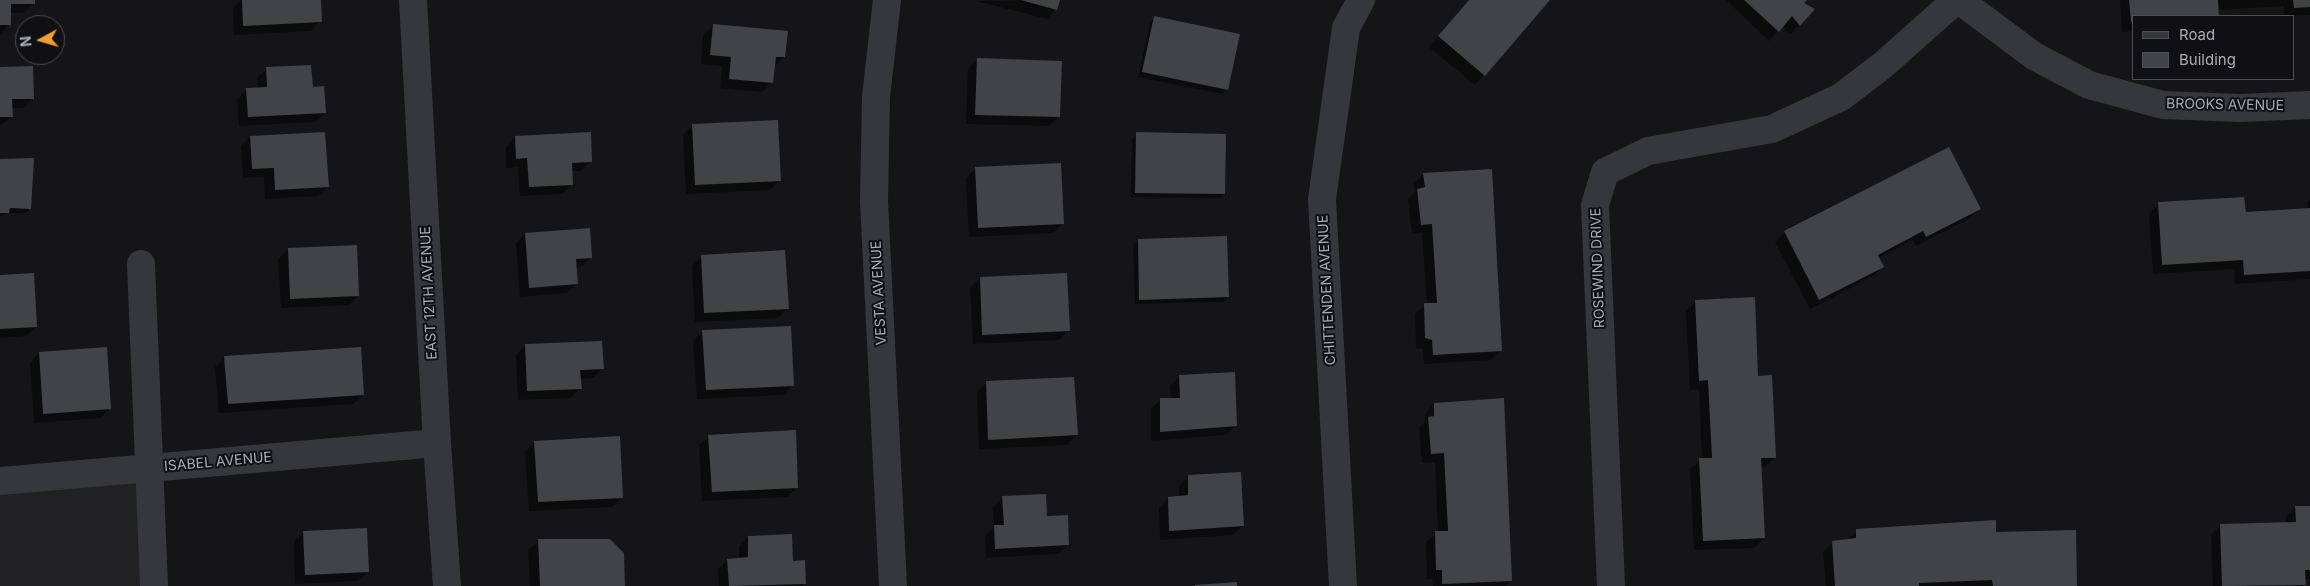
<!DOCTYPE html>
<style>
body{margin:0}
#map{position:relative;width:2310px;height:586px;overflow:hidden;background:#151517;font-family:Inter,sans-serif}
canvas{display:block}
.legend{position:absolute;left:2132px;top:15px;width:162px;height:65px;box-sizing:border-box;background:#101012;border:1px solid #4c4f54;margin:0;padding:6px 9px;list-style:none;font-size:15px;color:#a7adb7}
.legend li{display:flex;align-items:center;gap:10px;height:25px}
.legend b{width:25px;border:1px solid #4c4f54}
.north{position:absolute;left:15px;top:15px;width:50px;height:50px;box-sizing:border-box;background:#101012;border:1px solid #4c4f54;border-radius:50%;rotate:264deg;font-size:14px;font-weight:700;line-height:20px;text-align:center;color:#a7adb7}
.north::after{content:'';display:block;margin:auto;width:18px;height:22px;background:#f29d31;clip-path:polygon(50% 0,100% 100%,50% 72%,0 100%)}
</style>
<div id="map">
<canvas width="2310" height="586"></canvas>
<ul class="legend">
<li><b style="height:6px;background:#36373c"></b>Road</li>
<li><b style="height:14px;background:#414347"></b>Building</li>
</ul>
<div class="north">N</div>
</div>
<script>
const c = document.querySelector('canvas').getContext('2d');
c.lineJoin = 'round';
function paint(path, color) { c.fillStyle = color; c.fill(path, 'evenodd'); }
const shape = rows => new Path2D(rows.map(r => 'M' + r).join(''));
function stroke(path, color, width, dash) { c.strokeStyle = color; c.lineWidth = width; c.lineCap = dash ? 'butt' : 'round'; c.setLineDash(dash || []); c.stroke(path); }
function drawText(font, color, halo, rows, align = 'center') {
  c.font = font + ' Inter,sans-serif'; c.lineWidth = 4; c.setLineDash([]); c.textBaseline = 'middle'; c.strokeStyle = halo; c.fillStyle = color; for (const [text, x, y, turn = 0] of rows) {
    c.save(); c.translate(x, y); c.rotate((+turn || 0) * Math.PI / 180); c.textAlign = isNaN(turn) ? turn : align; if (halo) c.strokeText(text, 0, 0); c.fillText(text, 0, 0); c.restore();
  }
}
const built = shape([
 [156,481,160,586,0,586,0,486]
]);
const shadow = shape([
 [0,0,33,0,34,3,24,13,10,13,10,24,0,34],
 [241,0,319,0,320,21,311,31,234,35,233,8],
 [1059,0,1056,9,1047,19,976,1],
 [1469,0,1549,0,1475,85,1429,47],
 [1726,0,1806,0,1802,3,1799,25,1790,34,1783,26,1769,41],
 [2120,0,2310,0,2310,15,2284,16,2284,6,2218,10,2218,16,2134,16,2134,31,2122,32],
 [1155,17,1227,89,1222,94,1138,77,1150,22],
 [713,26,784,57,774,67,772,82,762,92,720,88,722,66,701,64,703,35],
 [977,59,1059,117,1049,126,966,124,968,69],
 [0,68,33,98,23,108,11,108,11,117,0,126],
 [267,68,312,88,324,113,315,122,239,126,237,99,247,89,258,89,257,78],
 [693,125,780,180,770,190,686,194,683,135],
 [1137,134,1224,193,1219,198,1131,197,1132,139],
 [250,137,327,187,318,196,265,199,264,177,243,178,241,146],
 [515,137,591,161,581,171,571,171,572,185,562,194,520,196,518,167,506,168,506,147],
 [0,161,30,208,25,213,7,213,0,217],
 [976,168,1063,223,1053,233,969,237,966,178],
 [1423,174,1500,351,1491,360,1424,364,1423,349,1416,348,1415,314,1427,304,1422,233,1412,234,1408,199,1415,192,1414,184],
 [2310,200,2310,279,2235,284,2234,269,2153,274,2149,213,2159,204,2244,213,2308,209,2307,202],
 [1980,208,1970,218,1916,246,1913,240,1878,258,1883,266,1873,276,1810,309,1775,242,1785,232],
 [525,234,591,258,581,267,576,268,577,284,567,293,520,297,516,243],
 [1138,240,1228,297,1223,302,1135,304,1133,245],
 [288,250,358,296,349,305,281,308,278,259],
 [702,256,787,309,778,318,695,322,692,266],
 [0,276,36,327,26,336,0,338],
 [980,278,1068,330,1059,340,973,344,970,288],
 [1696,301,1775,457,1765,467,1761,467,1764,538,1754,548,1694,550,1690,469,1702,459,1699,389,1690,390,1686,311],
 [703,331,793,385,783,395,697,399,693,341],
 [525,345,603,368,593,378,580,379,580,388,571,398,518,400,516,355],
 [39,353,110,408,101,418,34,423,30,363],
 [225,357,363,395,353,404,219,413,215,367],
 [1180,376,1236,426,1226,435,1151,441,1151,409,1161,399,1171,399,1170,386],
 [986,383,1076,435,1067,445,979,449,977,392],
 [1434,404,1511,580,1506,586,1433,586,1432,579,1427,579,1426,542,1438,532,1435,462,1422,463,1419,428,1425,422,1425,414],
 [709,436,797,487,787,497,702,501,699,445],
 [535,442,622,498,612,507,529,511,525,451],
 [1188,476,1243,526,1233,535,1160,540,1159,508,1168,498,1179,497,1179,486],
 [1002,498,1046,517,1068,545,1058,554,986,558,985,536,994,527,993,507],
 [2296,507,2310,507,2310,579,2304,579,2303,586,2213,586,2211,535,2220,526,2286,523,2286,517],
 [1857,531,1995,534,2076,586,1826,586,1823,552,1833,542,1847,540],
 [303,532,368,572,358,581,295,584,294,542],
 [748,537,792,562,805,583,802,586,719,586,718,569,728,560,739,559,739,547],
 [538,541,624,586,530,586,528,550]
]);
const building = shape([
 [0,0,35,0,35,4,11,4,11,25,0,25],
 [242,0,321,0,322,22,243,26],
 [1021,0,1060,0,1057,10],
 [1469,0,1550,0,1485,76,1438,36],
 [1744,0,1807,0,1804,3,1815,9,1800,26,1792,16,1779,32],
 [2129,0,2218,0,2219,16,2134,16,2134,22,2131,22],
 [2293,0,2310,0,2310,7,2294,8],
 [1154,16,1240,34,1228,90,1142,72],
 [713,24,788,31,785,57,776,57,773,83,729,79,731,57,710,55],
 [977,58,1062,61,1060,117,975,115],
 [311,65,313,87,324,86,326,113,248,117,246,88,267,87,266,67],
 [33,66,34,99,12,99,13,117,0,117,0,67],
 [778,120,781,181,695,185,692,124],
 [325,132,329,187,275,190,274,168,252,169,250,136],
 [591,132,592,162,572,163,573,185,529,187,527,158,516,159,515,136],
 [1136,132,1226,134,1225,194,1135,193],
 [1949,147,1981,209,1926,237,1923,231,1878,255,1884,267,1819,300,1784,231],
 [34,158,31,209,10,208,9,213,0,213,0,159],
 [1061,163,1064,224,978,228,975,167],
 [1492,169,1502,351,1433,355,1432,340,1425,338,1424,303,1437,303,1432,224,1421,225,1417,189,1425,187,1423,173],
 [2244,197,2246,212,2310,208,2310,271,2244,275,2243,260,2162,265,2158,202],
 [590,228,592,258,576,259,578,284,529,288,525,233],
 [1227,236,1229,297,1139,300,1138,239],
 [357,245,359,296,290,299,288,248],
 [785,250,789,309,704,313,701,255],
 [34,273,37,327,0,329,0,275],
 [1067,273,1070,331,982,335,980,277],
 [1755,297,1758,376,1772,375,1776,458,1761,458,1765,538,1703,541,1699,458,1712,458,1708,380,1699,381,1695,300],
 [791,326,794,386,706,390,702,330],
 [602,341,604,369,580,370,582,389,527,391,525,344],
 [107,347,111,409,43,414,39,352],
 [361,347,364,395,228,404,224,356],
 [1235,372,1237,426,1160,432,1160,398,1180,398,1179,375],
 [1074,377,1078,435,988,440,986,381],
 [1504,398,1512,581,1442,584,1442,570,1436,570,1435,531,1448,531,1444,453,1431,454,1428,417,1434,416,1434,403],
 [796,430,798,488,712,492,708,435],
 [620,436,623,498,538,502,534,441],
 [1241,472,1244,526,1169,531,1168,497,1188,495,1188,475],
 [1046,494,1047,516,1068,515,1069,545,995,549,994,525,1004,525,1002,496],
 [2295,506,2310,506,2310,570,2305,570,2306,585,2222,586,2220,524,2296,522],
 [1996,520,1996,532,2076,530,2077,586,1993,586,1992,580,1919,583,1919,586,1835,586,1832,541,1856,538,1856,529],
 [367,528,369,572,305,575,303,531],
 [792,534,793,561,805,560,806,584,729,586,727,559,748,557,748,536],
 [538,539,610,539,624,553,625,586,540,586],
 [1237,582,1237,586,1195,586,1195,585]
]);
const minor = shape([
 [413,0,437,443,447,586],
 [887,0,876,97,874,201,893,586],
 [1959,0,2034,56,2089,85,2163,105,2241,108,2310,105],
 [141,264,154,586],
 [0,481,437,443],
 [1343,586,1322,199,1346,28,1361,0],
 [1611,586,1595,205,1605,172,1648,151,1772,129,1841,97,1883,65,1956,0]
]);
const streetNames = [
 ["BROOKS AVENUE",2225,105,1],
 ["ROSEWIND DRIVE",1598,268,-92],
 ["CHITTENDEN AVENUE",1327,290,-93],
 ["EAST 12TH AVENUE",429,293,-93],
 ["VESTA AVENUE",879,293,-93],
 ["ISABEL AVENUE",218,462,-5]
];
paint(built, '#212124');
paint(shadow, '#0007');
paint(building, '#414347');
stroke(minor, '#36373c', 28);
drawText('14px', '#a7adb7', '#101012', streetNames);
</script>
